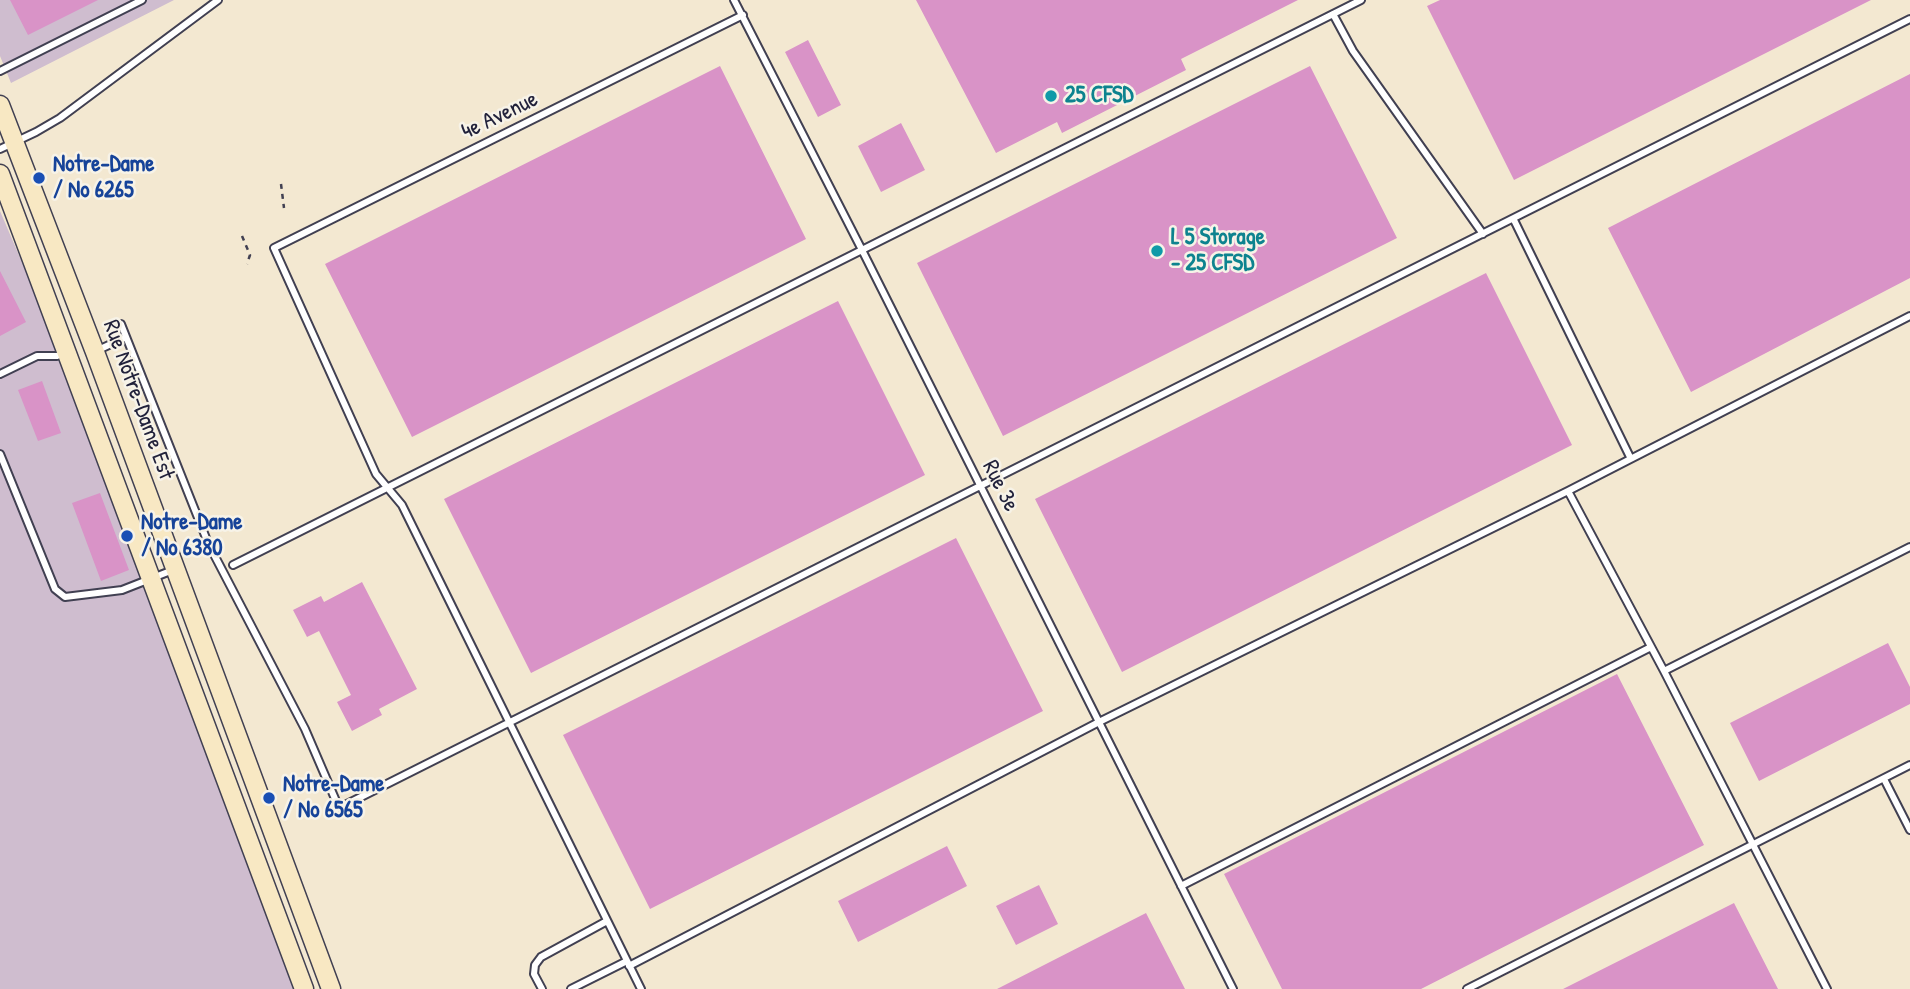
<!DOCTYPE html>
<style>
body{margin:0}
canvas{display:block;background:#f3e8d1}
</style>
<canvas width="1910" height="989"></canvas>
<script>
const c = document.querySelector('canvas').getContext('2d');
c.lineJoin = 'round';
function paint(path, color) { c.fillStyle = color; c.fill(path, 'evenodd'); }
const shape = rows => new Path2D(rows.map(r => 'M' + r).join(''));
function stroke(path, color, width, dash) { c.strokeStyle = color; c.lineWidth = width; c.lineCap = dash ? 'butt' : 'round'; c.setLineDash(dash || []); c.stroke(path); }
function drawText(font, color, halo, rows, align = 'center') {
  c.font = font + ' "Patrick Hand",sans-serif'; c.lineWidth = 5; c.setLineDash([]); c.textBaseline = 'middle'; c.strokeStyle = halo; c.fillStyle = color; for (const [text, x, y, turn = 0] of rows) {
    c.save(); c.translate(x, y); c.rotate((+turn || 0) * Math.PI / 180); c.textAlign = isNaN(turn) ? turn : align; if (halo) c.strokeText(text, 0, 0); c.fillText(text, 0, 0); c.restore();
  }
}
const industrial = shape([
 [0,0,174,0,11,83,0,56],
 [0,211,75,386,297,989,0,989]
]);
const building = shape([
 [10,0,98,0,28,35],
 [916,0,1298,0,1181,59,1186,70,1062,133,1057,122,996,153],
 [1440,0,1871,0,1514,180,1427,6],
 [808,40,841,105,818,117,785,52],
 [720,66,806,239,412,437,325,264],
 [1310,66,1397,238,1003,436,917,263],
 [1910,74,1910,278,1691,392,1608,228],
 [901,123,925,170,881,192,858,146],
 [0,271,26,322,0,336],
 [1486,273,1572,445,1122,672,1035,499],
 [838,301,925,475,531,673,444,499],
 [42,381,61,433,38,441,18,390],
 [100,493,129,570,101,581,72,503],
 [956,538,1043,711,650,909,563,735],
 [362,582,417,689,379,709,382,715,352,731,337,702,351,695,319,631,307,637,293,610,321,596,324,602],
 [1888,643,1910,687,1910,704,1759,781,1730,723],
 [1617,674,1704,845,1421,989,1282,989,1224,874],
 [947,846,967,886,858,942,838,901],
 [1039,885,1058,924,1016,945,996,906],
 [1734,903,1778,989,1563,989],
 [1146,913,1185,989,997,989]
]);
const path = shape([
 [281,184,284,208],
 [242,236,250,255,247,264]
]);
const lane = shape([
 [734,0,862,250,1233,989],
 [1333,14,1353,51,1483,234],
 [0,71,142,0],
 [0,149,36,132,60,118,218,0],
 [1514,220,1630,457],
 [121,324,208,543,305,729,339,808,1910,19],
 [96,351,126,337],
 [0,374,37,356,57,356,64,353],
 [0,454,55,589,65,597,122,590,173,570],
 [1568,491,1664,671,1827,989],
 [233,565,1361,0],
 [1664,671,1910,547],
 [1884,779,1910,830],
 [1181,886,1651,647],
 [629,966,1099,722,1568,491,1910,316],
 [542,989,534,974,535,965,541,957,607,921],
 [571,989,627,961],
 [641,989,402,505,376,474,274,248,743,15],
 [1467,989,1910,765]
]);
const secondary = shape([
 [0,105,95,352,331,989],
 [0,174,304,989]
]);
const markers = [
 [1051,96,7,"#0f9aa8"],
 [39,178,7,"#1a4fb4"],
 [1157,251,7,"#0f9aa8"],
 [127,536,7,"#1a4fb4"],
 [269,798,7,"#1a4fb4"]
];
const cultureNames = [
 ["25 CFSD",1065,96],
 ["L 5 Storage",1171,238],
 ["- 25 CFSD",1171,264]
];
const streetNames = [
 ["4e Avenue",500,116,-26],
 ["Rue Notre-Dame Est",138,400,70],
 ["Rue 3e",1000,486,63]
];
const transitNames = [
 ["Notre-Dame",53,165],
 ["/ No 6265",53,191],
 ["Notre-Dame",141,523],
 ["/ No 6380",141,549],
 ["Notre-Dame",283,785],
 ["/ No 6565",283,811]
];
paint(industrial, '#cfbdcf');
paint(building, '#d993c7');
stroke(lane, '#414052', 10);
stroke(secondary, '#414052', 21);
stroke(path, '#414052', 2.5, [5, 5]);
stroke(lane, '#fff', 6);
stroke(secondary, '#f8e8c3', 18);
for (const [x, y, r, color] of markers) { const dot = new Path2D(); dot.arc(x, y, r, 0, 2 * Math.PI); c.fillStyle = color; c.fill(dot); stroke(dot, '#f7f3e8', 2.5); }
drawText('bold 23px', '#0d838f', '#f7f3e8', cultureNames, 'left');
drawText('23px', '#22223b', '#f7f3e8', streetNames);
drawText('bold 23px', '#164399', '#f7f3e8', transitNames, 'left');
</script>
